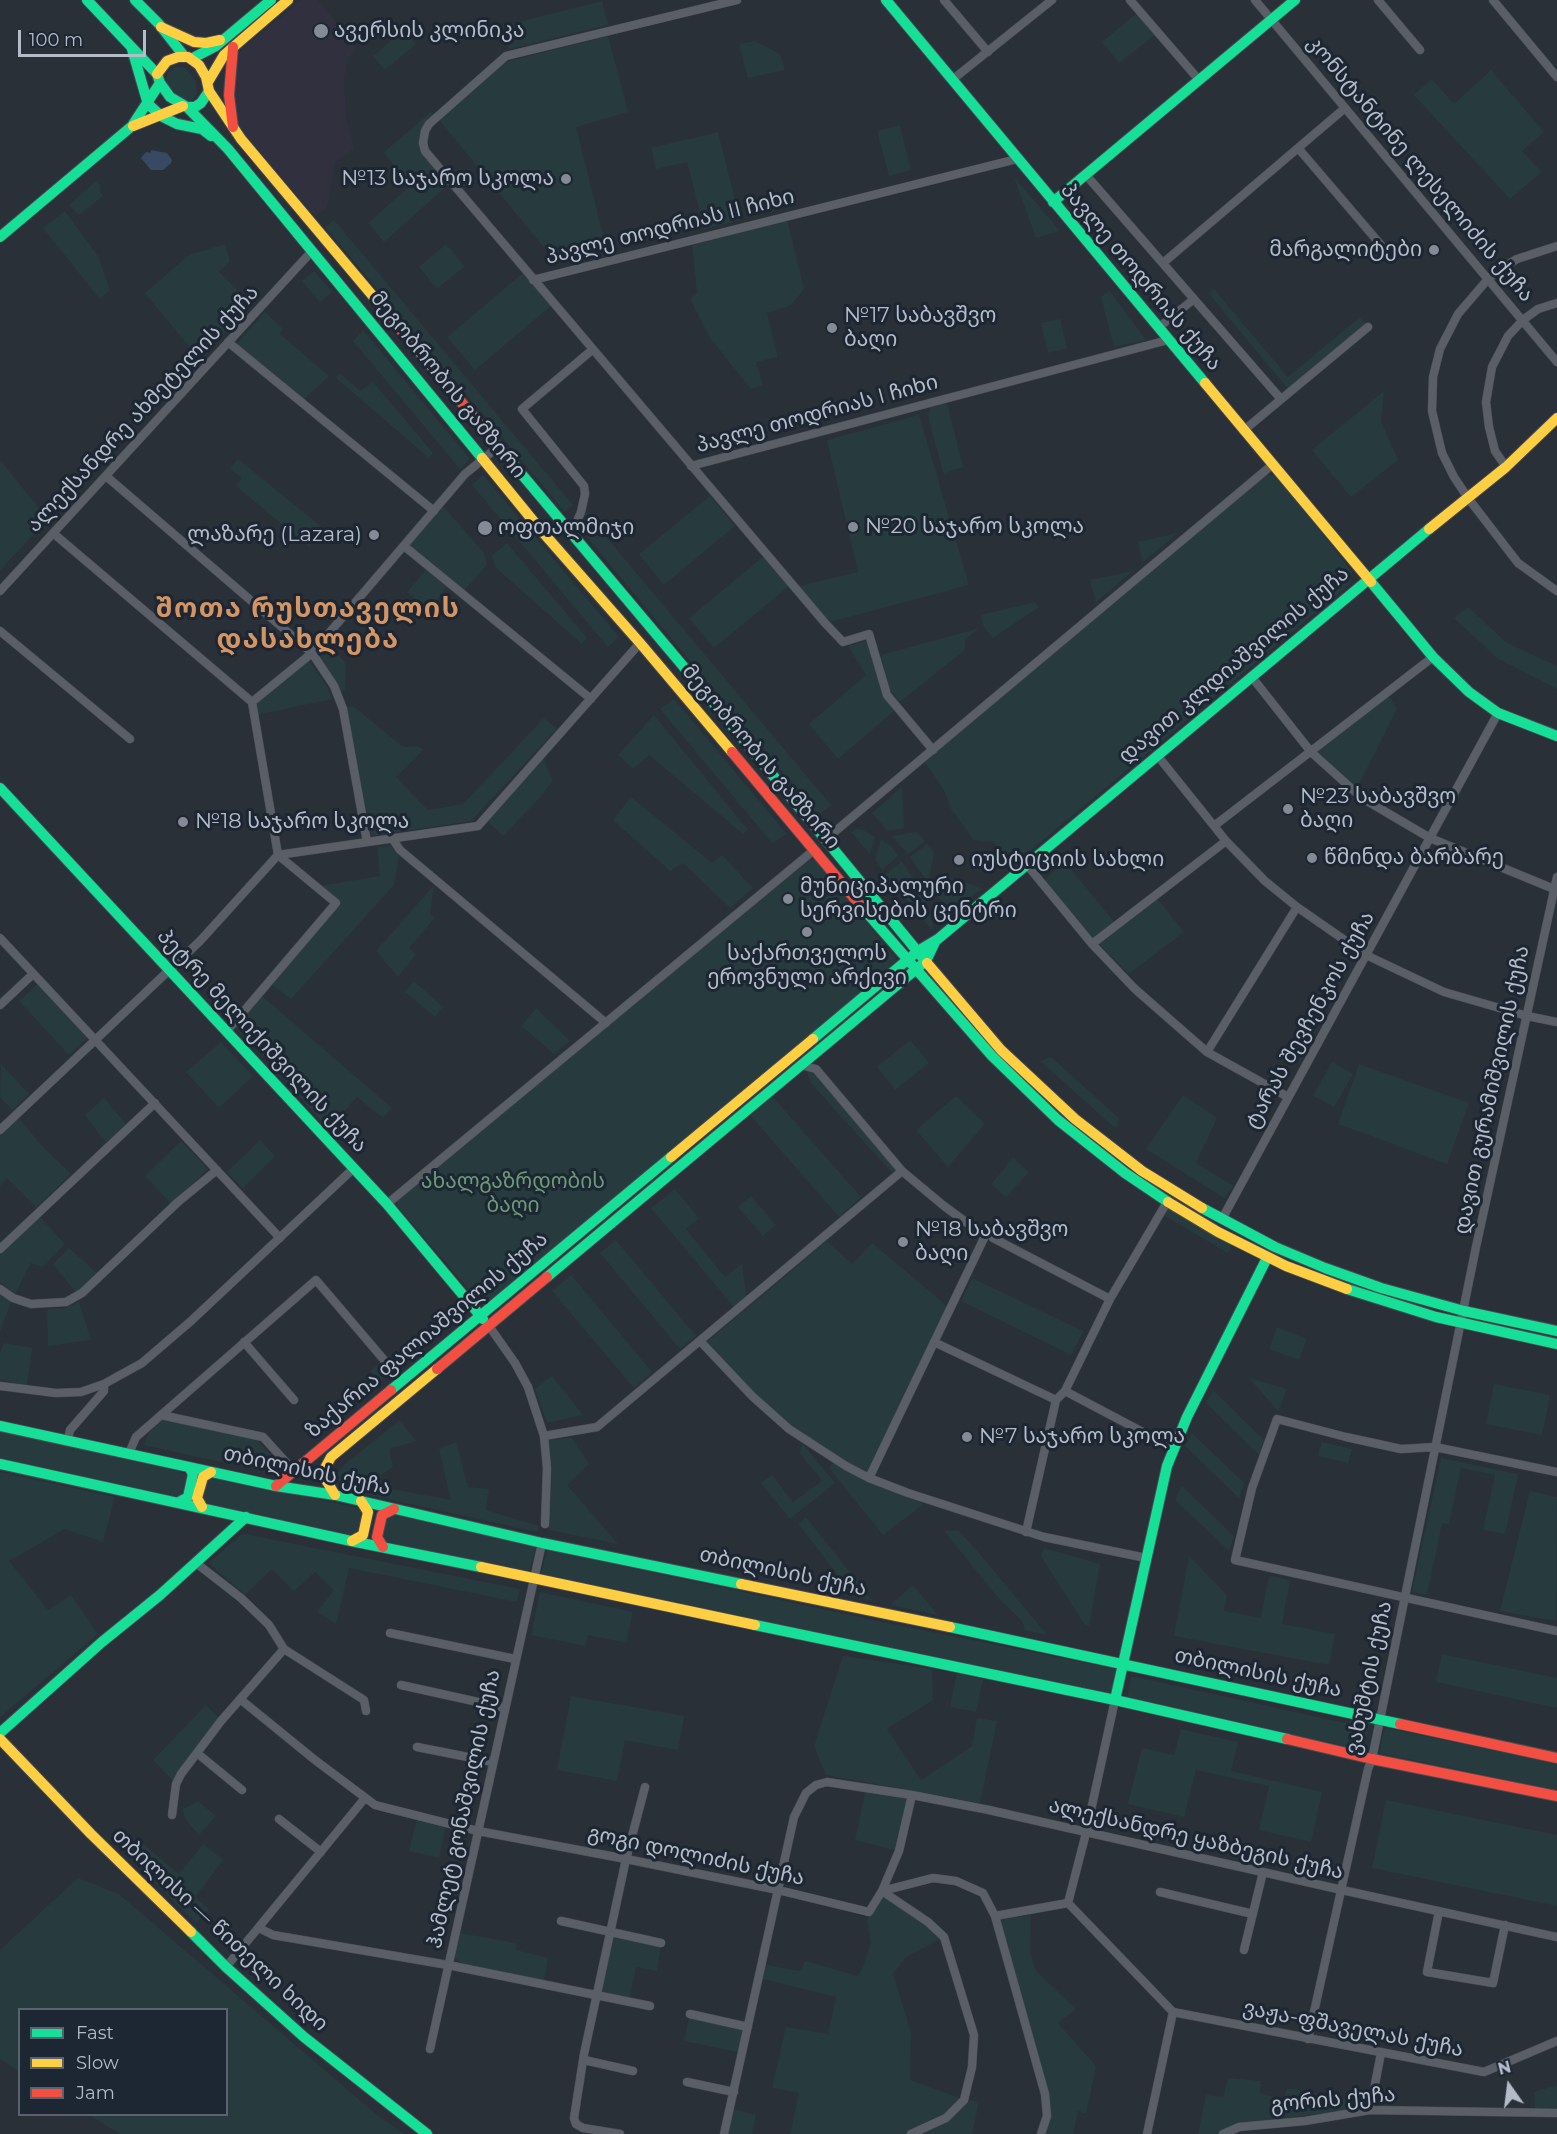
<!DOCTYPE html>
<meta charset="utf-8">
<style>
body{margin:0}
#map{position:relative;width:1557px;height:2134px;overflow:hidden;background:#2a3038;font-family:Montserrat,sans-serif}
canvas{display:block}
.legend{position:absolute;left:18px;top:2008px;width:210px;height:108px;box-sizing:border-box;background:#1d2633;border:2px solid #59626f;margin:0;padding:8px 10px;list-style:none;font-size:18px;color:#b4bcc9}
.legend li{display:flex;align-items:center;gap:12px;height:30px}
.legend b{width:30px;border:2px solid #59626f}
.north{position:absolute;left:1479px;top:2056px;width:60px;height:60px;-webkit-text-stroke:4px #1d2633;paint-order:stroke;rotate:346deg;font-size:16px;font-weight:700;line-height:24px;text-align:center;color:#b4bcc9}
.north::after{content:'';display:block;margin:auto;width:21px;height:27px;background:#b4bcc9;clip-path:polygon(50% 0,100% 100%,50% 72%,0 100%)}
.scale{position:absolute;left:18px;top:30px;width:128px;height:27px;box-sizing:border-box;border:3px solid #b4bcc9;border-top:0;padding-left:8px;font-size:18px;line-height:21px;white-space:nowrap;color:#b4bcc9;-webkit-text-stroke:4px #1d2633;paint-order:stroke}
</style>
<div id="map">
<canvas width="1557" height="2134"></canvas>
<ul class="legend">
<li><b style="height:8px;background:#16e098"></b>Fast</li>
<li><b style="height:8px;background:#ffcf43"></b>Slow</li>
<li><b style="height:8px;background:#f24e42"></b>Jam</li>
</ul>
<div class="north">N</div>
<div class="scale">100 m</div>
</div>
<script>
const c = document.querySelector('canvas').getContext('2d');
c.lineJoin = 'round';
function paint(path, color) { c.fillStyle = color; c.fill(path, 'evenodd'); }
const shape = rows => new Path2D(rows.map(r => 'M' + r).join(''));
function stroke(path, color, width, dash) { c.strokeStyle = color; c.lineWidth = width; c.lineCap = dash ? 'butt' : 'round'; c.setLineDash(dash || []); c.stroke(path); }
function drawText(font, color, halo, rows, align = 'center') {
  c.font = font + ' Montserrat,"Noto Sans Georgian",sans-serif'; c.lineWidth = 6; c.setLineDash([]); c.textBaseline = 'middle'; c.strokeStyle = halo; c.fillStyle = color; for (const [text, x, y, turn = 0] of rows) {
    c.save(); c.translate(x, y); c.rotate((+turn || 0) * Math.PI / 180); c.textAlign = isNaN(turn) ? turn : align; if (halo) c.strokeText(text, 0, 0); c.fillText(text, 0, 0); c.restore();
  }
}
const medical = shape([
 [302,0,318,0,356,47,347,62,344,80,346,117,354,149,335,163,327,208,315,217,246,136,234,116,232,57]
]);
const green = shape([
 [602,1,608,25,509,49,503,26],
 [1138,12,1156,34,1119,63,1102,42],
 [404,30,416,44,385,70,373,56],
 [608,36,628,112,576,127,607,251,557,263,439,120,506,62],
 [755,41,780,54,785,70,748,78,739,44],
 [175,67,185,68,196,81,197,94,192,101,188,102,175,96,167,86,166,78,168,73],
 [1491,70,1544,132,1522,151,1542,172,1510,199,1414,95,1432,79,1454,104],
 [431,112,433,115,420,133,421,147,424,155,448,185,384,242,368,223,410,186,384,152],
 [900,125,911,170,889,176,877,131],
 [718,132,740,220,704,229,687,162,656,169,651,148],
 [1014,177,1060,231,1036,238],
 [96,181,101,185,100,191,103,196,79,215,69,205],
 [65,211,98,256,110,290,100,299,43,228],
 [334,220,573,505,565,512,325,227],
 [787,220,804,289,791,305,767,313,778,357,756,362,763,385,751,389,710,338,690,299,697,293,692,245],
 [225,244,230,261,219,272,251,304,200,360,145,293,189,255],
 [446,244,465,266,437,289,419,267],
 [314,271,332,292,320,302,302,281],
 [523,273,551,306,475,370,447,337],
 [1214,289,1288,377,1360,317,1366,324,1288,389,1209,294],
 [1109,290,1146,340,1114,347,1101,297],
 [265,312,283,329,280,334,329,376,302,401,235,346],
 [1060,319,1067,348,1048,353,1041,323],
 [363,330,470,459,460,469,353,341],
 [340,373,360,391,373,382,433,453,429,458,336,378],
 [1384,391,1381,421,1398,460,1351,497,1312,450],
 [872,392,875,404,856,408,853,397],
 [947,403,963,467,949,471,944,476,928,416,931,407],
 [919,415,969,585,830,622,799,586,858,572,827,440],
 [238,459,324,529,309,547,236,486,242,478,230,469],
 [0,460,48,519,0,570],
 [483,475,619,637,608,647,472,485],
 [1266,475,1277,475,1352,572,1350,584,1012,866,993,842,974,840,951,809,944,790,924,761],
 [710,496,735,526,664,585,639,554],
 [442,505,484,553,487,565,463,592,408,546],
 [586,513,831,805,818,815,583,532],
 [1178,533,1143,562,1138,542],
 [507,543,587,638,582,644,495,567,492,555],
 [764,556,789,586,714,648,689,618],
 [426,570,447,587,428,611,407,592],
 [1133,571,1096,602,1090,580],
 [1035,602,1039,607,993,638,983,626,981,615],
 [1468,607,1507,643,1557,666,1557,689,1497,658,1454,618],
 [980,628,965,639,965,648,962,652,900,702,889,688,881,655],
 [867,641,895,710,838,759,809,724,866,675,848,646],
 [326,643,346,663,345,690,339,692,316,654],
 [308,659,327,687,332,699,257,715,255,702],
 [1388,695,1397,709,1357,788,1352,787,1318,756,1318,747],
 [674,699,787,834,772,843,660,709],
 [353,706,403,747,418,746,423,750,396,777,428,810,463,804,544,718,557,729,471,821,372,836,344,708],
 [654,715,748,830,743,834,649,755,633,769,618,755],
 [543,758,553,781,534,804,503,836,487,821],
 [902,787,904,828,888,831,872,813],
 [631,797,712,863,722,855,753,888,730,908,683,863,670,871,613,820],
 [857,829,863,830,875,837,870,854,851,832],
 [917,832,925,841,908,854,892,836],
 [881,839,891,846,898,856,882,870,875,859],
 [927,844,934,853,928,883,910,857],
 [391,846,399,856,394,885,291,999,272,985,341,904,320,886,380,876,377,847],
 [810,859,816,860,899,963,487,1305,482,1305,397,1206,397,1199],
 [902,861,919,888,897,889,885,875],
 [1065,862,1114,922,1093,939,1044,880],
 [945,876,982,888,952,913,938,897],
 [434,885,430,914,435,918,409,948,416,954,398,977,376,951],
 [899,891,923,891,933,926,932,930],
 [1156,897,1184,932,1129,974,1098,943],
 [414,981,443,1007,435,1017,405,992],
 [38,984,87,1038,69,1055,19,1001],
 [262,996,392,1108,383,1118,357,1097,328,1129,266,1058,234,1027],
 [536,1008,570,1041,554,1054,521,1026],
 [910,1040,929,1063,895,1090,877,1067],
 [221,1042,253,1076,219,1108,186,1072],
 [1051,1057,1119,1118,1116,1129,1040,1061],
 [1332,1062,1353,1074,1334,1107,1313,1096],
 [1,1064,29,1094,12,1110,0,1097],
 [1359,1064,1469,1103,1447,1164,1338,1124],
 [806,1069,818,1075,899,1169,893,1174,810,1082],
 [1183,1095,1217,1118,1196,1163,1234,1186,1224,1198,1146,1149],
 [772,1096,861,1197,839,1217,750,1115],
 [956,1096,985,1124,948,1167,916,1130],
 [104,1098,126,1124,106,1143,85,1115],
 [19,1118,41,1145,71,1174,36,1207,7,1178,0,1186,0,1136],
 [260,1140,275,1156,243,1188,227,1172],
 [181,1141,208,1169,171,1204,145,1176],
 [1013,1158,1029,1172,1006,1197,991,1184],
 [675,1189,699,1218,686,1229,725,1277,742,1264,746,1296,734,1307,651,1208],
 [751,1196,776,1225,763,1236,738,1207],
 [1168,1206,1233,1243,1228,1253,1163,1215],
 [38,1215,65,1244,42,1267,31,1263,15,1294,0,1282,0,1255],
 [616,1240,696,1336,680,1349,600,1253],
 [827,1241,852,1264,872,1243,947,1306,868,1472,842,1460,778,1416,750,1392,708,1348,708,1341],
 [69,1248,99,1275,78,1295,53,1264],
 [571,1275,652,1372,634,1388,552,1291],
 [972,1278,1083,1331,1071,1355,961,1301],
 [0,1294,11,1302,0,1332],
 [79,1302,91,1340,48,1346,47,1309,63,1309],
 [1277,1327,1307,1339,1299,1360,1269,1349],
 [4,1343,32,1348,27,1385,0,1380,0,1353],
 [380,1363,389,1374,379,1382,370,1371],
 [552,1376,583,1415,547,1423,535,1389],
 [1249,1378,1287,1389,1278,1411],
 [1494,1384,1550,1395,1542,1435,1486,1424],
 [1213,1390,1264,1440,1259,1455,1206,1403],
 [165,1418,255,1438,279,1463,267,1472,144,1445,149,1432],
 [400,1420,416,1441,389,1449,393,1467,381,1475,381,1487,451,1500,439,1449,456,1442,468,1487,489,1489,486,1510,539,1526,537,1532,347,1490,340,1484,337,1474,345,1464],
 [0,1431,180,1471,186,1475,188,1481,183,1495,178,1498,0,1459],
 [1192,1433,1244,1483,1239,1498,1185,1446],
 [572,1438,589,1464,567,1485,618,1544,549,1530,552,1470,549,1440],
 [1322,1442,1352,1449,1348,1463,1318,1456],
 [802,1443,835,1483,790,1519,761,1483,772,1475,793,1502,822,1481,800,1453],
 [1441,1458,1518,1474,1505,1534,1483,1530,1495,1475,1461,1468,1449,1524,1442,1523,1427,1595,1412,1592],
 [833,1462,883,1488,924,1504,883,1535,829,1468],
 [0,1472,115,1497,103,1542,65,1529,9,1561,48,1610,71,1595,98,1634,0,1717],
 [214,1476,358,1508,363,1514,359,1533,350,1535,207,1505,202,1498,207,1478],
 [1182,1486,1234,1536,1229,1551,1175,1500],
 [1530,1491,1557,1497,1556,1621,1500,1611],
 [393,1514,536,1547,529,1572,386,1542,382,1537,387,1518],
 [806,1517,873,1601,842,1594,838,1575,798,1524],
 [958,1530,980,1554,1047,1635,1025,1630,1022,1621,1000,1600,944,1531],
 [242,1534,244,1534,520,1589,517,1602,349,1568,336,1624,317,1612,334,1590,315,1572,294,1591,272,1569,245,1595,209,1563],
 [1044,1548,1100,1564,1089,1626,1084,1624,1041,1556],
 [547,1550,892,1624,1118,1669,1113,1695,541,1575],
 [1189,1556,1227,1595,1224,1611,1261,1618,1269,1576,1290,1580,1282,1624,1335,1634,1329,1665,1174,1636],
 [913,1585,938,1615,890,1605],
 [540,1592,633,1612,626,1643,588,1635,585,1646,531,1635],
 [1442,1654,1557,1678,1557,1708,1436,1682],
 [843,1656,932,1669,933,1700,887,1729,921,1780,972,1746,977,1718,997,1721,980,1803,826,1775,814,1746],
 [957,1673,983,1679,976,1712,950,1707],
 [1131,1676,1368,1728,1364,1750,1127,1698],
 [571,1696,684,1716,678,1750,625,1740,617,1781,557,1770],
 [206,1705,220,1719,173,1781,153,1760],
 [1385,1728,1557,1763,1557,1790,1379,1753],
 [1181,1729,1238,1742,1231,1771,1322,1792,1311,1842,1259,1830,1269,1786,1196,1770,1184,1817,1128,1804,1142,1748,1174,1755],
 [866,1788,912,1795,899,1851,855,1840],
 [1386,1800,1557,1835,1557,1906,1372,1868],
 [198,1801,216,1816,199,1835,185,1819,183,1809],
 [417,1819,446,1826,439,1858,409,1851],
 [142,1843,179,1874,203,1844,223,1860,195,1897,209,1909,196,1923,129,1857],
 [78,1878,119,1894,377,2115,404,2134,120,2134,89,2115,226,2114,226,2010,20,2010,19,2071,0,2059,0,1950],
 [882,1891,944,1937,906,1957,893,1974,911,2032,910,2080,964,2100,946,2118,911,2134,790,2134,799,2093,772,2088,786,2027,828,2034,836,1997,759,1978,762,1964,800,1971,805,1961,858,1976,864,1965,871,1942,867,1921,869,1912],
 [1031,1915,1030,1953,1036,1971,1076,2009,1058,2023,1096,2066,1086,2114,1078,2111,1073,2134,1045,2134,1049,2093,1000,1920],
 [611,1932,661,1943,657,1971,636,1967,629,2001,597,1995],
 [460,1933,516,1943,516,1950,548,1958,544,1981,462,1963,455,1958],
 [690,2014,748,2027,743,2053,684,2041],
 [1228,2078,1261,2081,1260,2093,1284,2100,1287,2088,1366,2102,1366,2108,1236,2124,1216,2134,1198,2134,1206,2095,1223,2097],
 [1557,2085,1557,2109,1535,2109,1534,2092],
 [970,2100,979,2102,972,2134,922,2134,949,2121],
 [730,2108,756,2115,752,2134,724,2134]
]);
const water = shape([
 [151,150,167,153,172,160,171,163,163,170,151,170,141,158,146,152,151,153]
]);
const street = shape([
 [737,0,506,56,429,124,425,131,423,143,425,151,825,623,843,642,869,634,887,695,933,750],
 [944,0,988,52],
 [1130,0,1199,80],
 [1255,0,1557,362],
 [1378,0,1420,50],
 [1493,0,1557,77],
 [952,80,1052,0],
 [1298,148,1392,258],
 [1086,175,1280,398],
 [1557,246,1517,259,1500,269,1488,279,1458,314,1440,349,1433,377,1432,411,1442,453,1454,477,1468,498,1518,563,1557,591],
 [1163,263,1345,108],
 [533,280,1017,159],
 [1158,328,1194,299],
 [228,342,434,511],
 [1243,431,1368,327],
 [691,466,1168,340],
 [1506,467,1495,451,1489,427,1486,402,1492,367,1508,336,1523,320,1538,309,1557,303],
 [106,476,312,653,334,686,343,709,367,842],
 [53,533,252,702],
 [572,533,581,512,585,494,584,486,522,409,592,350],
 [404,546,591,699],
 [0,591,312,251],
 [0,631,130,739],
 [1251,676,1311,752,1362,798,1430,838,1554,889],
 [252,702,312,653,465,474,499,446],
 [1157,755,1226,841,1265,881,1297,907,1366,955,1444,992,1527,1016,1557,1022],
 [1214,826,1433,657],
 [392,838,400,850,606,1023],
 [826,839,1272,465],
 [1027,865,1092,944,1135,989,1207,1052,1288,1097],
 [0,938,280,1238],
 [1092,944,1226,841],
 [0,1005,33,974],
 [227,1031,336,903,278,855,252,702],
 [1207,1052,1297,907],
 [801,1065,816,1069,902,1171,944,1206,985,1236,869,1478],
 [0,1130,200,941,278,855,478,826,640,643],
 [387,1204,814,850],
 [1222,1219,1498,713],
 [993,1238,1110,1299],
 [0,1249,155,1103],
 [0,1289,13,1298,31,1304,66,1302,82,1293,178,1202,217,1170],
 [489,1326,515,1363,528,1387,544,1436,547,1468,545,1524],
 [700,1341,752,1396,789,1429,846,1466,869,1478,908,1493,1044,1537,1146,1558],
 [244,1342,294,1400],
 [934,1342,1056,1400],
 [0,1386,56,1393,81,1392,104,1384,142,1363,191,1321,354,1168],
 [1065,1391,1173,1448],
 [161,1415,263,1437,294,1471],
 [544,1436,597,1427,902,1171],
 [68,1439,70,1430,104,1391,104,1384],
 [129,1453,136,1437,316,1280,402,1381],
 [1557,1472,1435,1447,1401,1449,1346,1437,1277,1419,1252,1488,1235,1560,1557,1631],
 [1026,1532,1056,1400,1065,1391,1110,1299,1167,1202],
 [196,1563,241,1598,269,1625,284,1649,364,1700,366,1711],
 [390,1633,515,1659],
 [401,1685,505,1708],
 [240,1699,315,1760,375,1805,478,1831,626,1859,778,1890,869,1912,882,1891,933,1878,956,1881,983,1893,995,1916,1045,2094,1047,2116,1041,2134],
 [1115,1700,1086,1833,1068,1903,1173,2012,1147,2134],
 [417,1747,493,1762],
 [197,1753,242,1790],
 [172,1815,176,1784,181,1774,221,1721,284,1649],
 [279,1819,321,1852],
 [1160,1892,1253,1914],
 [1439,1911,1427,1972,1493,1983,1505,1925],
 [995,1916,1068,1903],
 [561,1921,661,1943],
 [259,1928,273,1935,448,1965,650,2006],
 [1244,1950,1263,1872],
 [226,1967,365,1798],
 [1173,2012,1484,2072,1557,2041],
 [690,2014,748,2027],
 [1308,2039,1368,1769,1372,1759,1476,1247,1557,877],
 [430,2049,542,1543],
 [584,2060,633,2071],
 [687,2082,734,2092],
 [1370,2110,1381,2053],
 [620,2134,583,2128,576,2124,574,2118,584,2054,626,1859,645,1787],
 [724,2134,794,1817,806,1793,816,1785,827,1782,912,1795,989,1810,1342,1890,1557,1937],
 [911,2134,946,2118,964,2100,972,2067,974,2035,944,1937,928,1922,882,1891,899,1851,912,1795],
 [1223,2134,1239,2127,1305,2121,1370,2110,1557,2113]
]);
const fast = shape([
 [87,0,157,74,160,83,170,97,187,107,228,149,482,458],
 [135,0,159,24,184,56],
 [886,0,1205,383],
 [132,49,148,104,161,116,177,124,202,129,211,136],
 [191,59,216,46,271,0],
 [187,107,195,107,201,103,209,91],
 [1053,202,1295,0],
 [0,237,132,126,160,83],
 [487,433,683,666,927,963],
 [1371,582,1433,657,1469,692,1498,713,1557,736],
 [0,788,387,1204,483,1319],
 [860,905,992,1056,1058,1120,1125,1173,1168,1202],
 [813,1039,918,951,938,939,1429,529],
 [1202,1208,1275,1247,1325,1268,1381,1288,1464,1311,1557,1331],
 [547,1277,926,961,935,942],
 [1347,1289,1436,1317,1557,1344],
 [391,1390,671,1157],
 [0,1426,276,1486,335,1495,542,1543,741,1584],
 [0,1464,351,1541,481,1567],
 [179,1502,188,1497,193,1474,189,1467],
 [755,1625,1115,1700,1287,1739],
 [950,1627,1400,1724],
 [1115,1700,1167,1466,1187,1417,1267,1258],
 [0,1733,102,1642,160,1595,246,1517],
 [191,1932,226,1967,304,2037,427,2134]
]);
const slow = shape([
 [161,27,194,42,206,43,220,40],
 [157,74,167,61,178,57,188,57,199,65,206,77,209,91,241,139,377,301],
 [208,82,224,55,288,0],
 [133,126,183,106],
 [1205,383,1371,582],
 [482,458,539,528,640,643,732,752],
 [1429,529,1506,467,1557,418],
 [927,963,1001,1050,1075,1119,1142,1171,1202,1208],
 [671,1157,813,1039],
 [1168,1202,1218,1232,1286,1266,1347,1289],
 [335,1495,326,1480,324,1470,331,1457,437,1369],
 [202,1507,197,1498,203,1477,211,1472],
 [352,1541,363,1535,368,1512,361,1501],
 [481,1567,755,1625],
 [741,1584,950,1627],
 [0,1739,91,1834,191,1932]
]);
const jam = shape([
 [233,47,229,95,233,127],
 [377,301,487,433],
 [732,752,860,905],
 [437,1369,547,1277],
 [276,1486,391,1390],
 [383,1547,377,1537,382,1515,394,1509],
 [1400,1724,1557,1758],
 [1287,1739,1372,1759,1557,1796]
]);
const markers = [
 [321,31,8,"#848b96"],
 [566,179,6,"#848b96"],
 [1434,250,6,"#848b96"],
 [832,328,6,"#848b96"],
 [853,527,6,"#848b96"],
 [485,528,8,"#848b96"],
 [374,535,6,"#848b96"],
 [1288,809,6,"#848b96"],
 [183,822,6,"#848b96"],
 [1312,858,6,"#848b96"],
 [959,860,6,"#848b96"],
 [788,899,6,"#848b96"],
 [807,932,6,"#848b96"],
 [903,1242,6,"#848b96"],
 [967,1437,6,"#848b96"]
];
const poiNames = [
 ["ავერსის კლინიკა",334,31],
 ["№13 საჯარო სკოლა",554,179,"right"],
 ["მარგალიტები",1422,250,"right"],
 ["№17 საბავშვო",844,316],
 ["ბაღი",844,340],
 ["№20 საჯარო სკოლა",865,527],
 ["ოფთალმიჯი",498,528],
 ["ლაზარე (Lazara)",362,535,"right"],
 ["№23 საბავშვო",1300,797],
 ["ბაღი",1300,821],
 ["№18 საჯარო სკოლა",195,822],
 ["წმინდა ბარბარე",1324,858],
 ["იუსტიციის სახლი",971,860],
 ["მუნიციპალური",800,887],
 ["სერვისების ცენტრი",800,911],
 ["საქართველოს",807,954,"center"],
 ["ეროვნული არქივი",807,978,"center"],
 ["№18 საბავშვო",915,1230],
 ["ბაღი",915,1254],
 ["№7 საჯარო სკოლა",979,1437]
];
const streetNames = [
 ["კონსტანტინე ლესელიძის ქუჩა",1420,169,50],
 ["პავლე თოდრიას II ჩიხი",670,227,-14],
 ["პავლე თოდრიას ქუჩა",1141,277,50],
 ["მეგობრობის გამზირი",448,385,51],
 ["ალექსანდრე ახმეტელის ქუჩა",143,409,-47],
 ["პავლე თოდრიას I ჩიხი",817,414,-15],
 ["დავით კლდიაშვილის ქუჩა",1234,665,-40],
 ["მეგობრობის გამზირი",761,757,50],
 ["ტარას შევჩენკოს ქუჩა",1310,1020,-61],
 ["პეტრე მელიქიშვილის ქუჩა",262,1041,47],
 ["დავით გურამიშვილის ქუჩა",1492,1090,-78],
 ["ზაქარია ფალიაშვილის ქუჩა",427,1335,-40],
 ["თბილისის ქუჩა",307,1471,12],
 ["თბილისის ქუჩა",783,1572,12],
 ["თბილისის ქუჩა",1258,1673,12],
 ["ვახუშტის ქუჩა",1369,1678,-78],
 ["ჰამლეტ გონაშვილის ქუჩა",464,1809,-78],
 ["ალექსანდრე ყაზბეგის ქუჩა",1196,1839,13],
 ["გოგი დოლიძის ქუჩა",696,1856,12],
 ["თბილისი — წითელი ხიდი",220,1930,43],
 ["ვაჟა-ფშაველას ქუჩა",1353,2029,11],
 ["გორის ქუჩა",1333,2100,-5]
];
const parkNames = [
 ["ახალგაზრდობის",513,1182],
 ["ბაღი",513,1206]
];
const districtNames = [
 ["შოთა რუსთაველის",308,609],
 ["დასახლება",308,640]
];
paint(medical, '#31303e');
paint(green, '#273a3e');
paint(water, '#384963');
stroke(street, '#484c53', 9);
stroke(fast, '#484c53', 12);
stroke(slow, '#484c53', 12);
stroke(jam, '#484c53', 12);
stroke(street, '#5a5e66', 8);
stroke(fast, '#16e098', 10);
stroke(slow, '#ffcf43', 10);
stroke(jam, '#f24e42', 10);
for (const [x, y, r, color] of markers) { const dot = new Path2D(); dot.arc(x, y, r, 0, 2 * Math.PI); c.fillStyle = color; c.fill(dot); stroke(dot, '#1d2633', 2); }
drawText('21px', '#b4bcc9', '#1d2633', poiNames, 'left');
drawText('21px', '#b4bcc9', '#1d2633', streetNames);
drawText('21px', '#6b9a76', '#1d2633', parkNames);
c.letterSpacing = '1.5px';
drawText('bold 27px', '#d59563', '#1d2633', districtNames);
c.letterSpacing = '0px';
</script>
